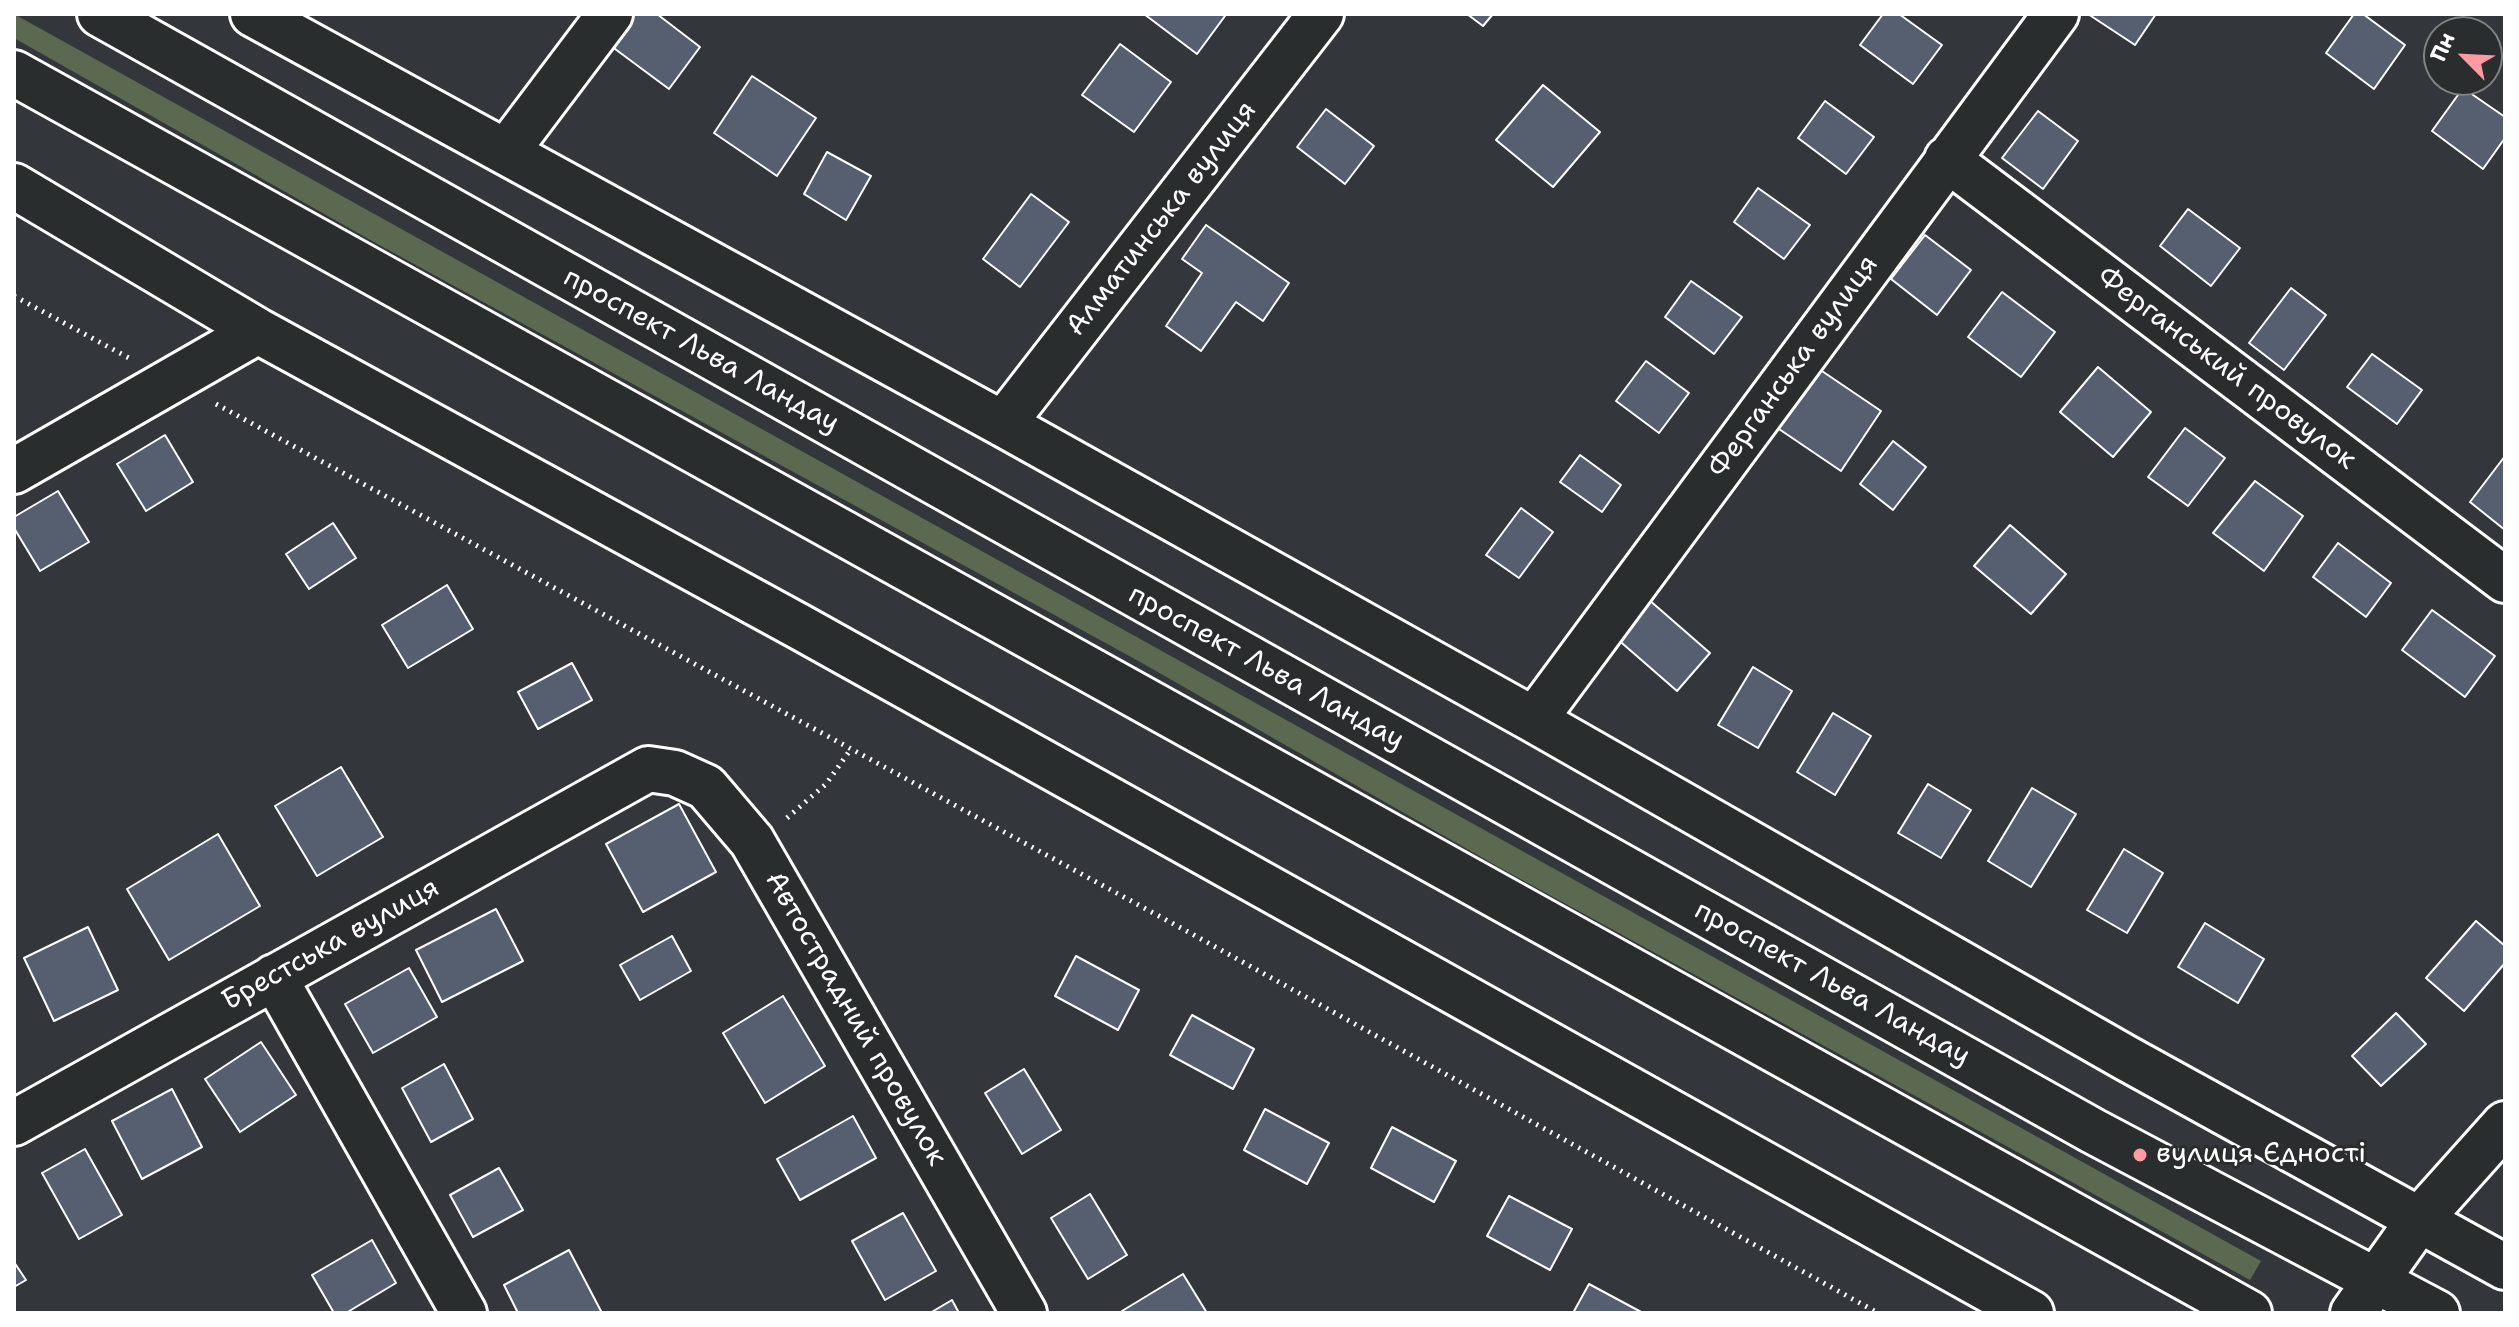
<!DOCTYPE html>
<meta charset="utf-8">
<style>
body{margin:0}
#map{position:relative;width:2519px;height:1327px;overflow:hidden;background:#33373b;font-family:"Shantell Sans",sans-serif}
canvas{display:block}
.frame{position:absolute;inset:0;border:16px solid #fff;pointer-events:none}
.north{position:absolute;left:2423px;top:16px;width:80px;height:80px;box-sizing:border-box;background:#2a2d2e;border:2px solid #7f8182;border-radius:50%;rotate:294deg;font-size:22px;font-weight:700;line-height:32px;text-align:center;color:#fff}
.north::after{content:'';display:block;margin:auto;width:28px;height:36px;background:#ff9aa2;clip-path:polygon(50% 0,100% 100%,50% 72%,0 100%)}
</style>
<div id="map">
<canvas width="2519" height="1327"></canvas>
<div class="frame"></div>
<div class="north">Пн</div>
</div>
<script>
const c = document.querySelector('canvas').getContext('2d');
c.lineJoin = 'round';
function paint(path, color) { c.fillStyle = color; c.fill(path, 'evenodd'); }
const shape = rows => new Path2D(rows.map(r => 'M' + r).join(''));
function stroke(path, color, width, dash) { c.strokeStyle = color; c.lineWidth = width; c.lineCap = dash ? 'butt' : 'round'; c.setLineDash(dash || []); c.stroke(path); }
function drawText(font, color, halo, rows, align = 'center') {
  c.font = font + ' "Shantell Sans",sans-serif'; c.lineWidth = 6; c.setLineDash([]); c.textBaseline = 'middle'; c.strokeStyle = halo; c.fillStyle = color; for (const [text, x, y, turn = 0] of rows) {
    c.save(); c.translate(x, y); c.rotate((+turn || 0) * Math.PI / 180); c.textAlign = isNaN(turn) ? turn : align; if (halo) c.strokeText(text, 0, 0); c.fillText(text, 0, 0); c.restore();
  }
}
const green = shape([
 [14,14,2261,1261,2250,1280,1495,865,1142,663,372,241,14,38]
]);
const building = shape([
 [635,14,657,14,700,47,669,89,611,46,635,14],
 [1144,14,1222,14,1225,16,1197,54,1144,14],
 [1467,14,1493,14,1483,26,1467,14],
 [1883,14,1899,14,1942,45,1913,84,1860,45,1883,14],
 [2088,14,2156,14,2135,45,2088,14],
 [2354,14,2363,14,2405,45,2374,89,2326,53,2354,14],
 [1120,44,1171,82,1134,132,1082,95,1120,44],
 [752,76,816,118,777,176,714,133,752,76],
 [1543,85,1600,132,1553,187,1496,140,1543,85],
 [2463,88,2505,117,2505,138,2483,169,2432,131,2463,88],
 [1825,101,1874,137,1846,174,1798,138,1825,101],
 [1326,109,1374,146,1345,184,1297,147,1326,109],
 [2038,111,2078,141,2043,189,2002,158,2038,111],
 [827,152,871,176,846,220,804,194,827,152],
 [1758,188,1810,225,1784,259,1734,222,1758,188],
 [1031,194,1069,222,1020,287,983,259,1031,194],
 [2188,209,2240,248,2211,286,2160,246,2188,209],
 [1206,225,1289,283,1263,321,1236,302,1201,351,1166,326,1202,273,1182,259,1206,225],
 [1925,235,1971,270,1937,315,1891,279,1925,235],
 [1691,281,1742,317,1714,354,1665,317,1691,281],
 [2291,288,2326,315,2284,370,2249,343,2291,288],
 [2002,292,2055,332,2021,377,1968,337,2002,292],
 [2372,354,2422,390,2397,424,2347,387,2372,354],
 [1646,361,1689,393,1659,433,1616,401,1646,361],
 [1816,367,1881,411,1841,471,1776,427,1816,367],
 [2098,367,2151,412,2113,457,2060,412,2098,367],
 [2185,428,2225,458,2188,506,2148,477,2185,428],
 [165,435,193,482,146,511,117,464,165,435],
 [1893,441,1926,467,1893,510,1860,484,1893,441],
 [1580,455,1621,485,1602,512,1560,482,1580,455],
 [2505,456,2505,530,2470,502,2505,456],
 [2255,481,2303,516,2264,571,2213,533,2255,481],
 [58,491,89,542,40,571,14,528,14,517,58,491],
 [1521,508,1553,532,1519,578,1486,555,1521,508],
 [333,523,356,558,309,589,286,554,333,523],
 [2010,525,2066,574,2031,614,1974,566,2010,525],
 [2338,543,2391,583,2366,617,2313,577,2338,543],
 [447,585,473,629,408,668,382,625,447,585],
 [1648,599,1710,653,1677,691,1615,637,1648,599],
 [2432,610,2495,656,2465,697,2402,650,2432,610],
 [572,663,592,700,538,729,518,692,572,663],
 [1753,667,1792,691,1758,748,1718,725,1753,667],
 [1833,713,1871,736,1835,795,1797,772,1833,713],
 [341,767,383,837,317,876,275,806,341,767],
 [1928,784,1971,810,1941,858,1898,833,1928,784],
 [2032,788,2076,814,2031,887,1988,861,2032,788],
 [679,804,716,872,643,912,606,844,679,804],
 [218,834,260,906,169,960,127,889,218,834],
 [2124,849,2163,873,2127,933,2087,910,2124,849],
 [496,909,523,961,442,1002,416,950,496,909],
 [2476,921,2505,946,2505,963,2464,1011,2426,978,2476,921],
 [2205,923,2264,959,2238,1003,2178,967,2205,923],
 [88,927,118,990,54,1021,24,958,88,927],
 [672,936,691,971,640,1000,620,965,672,936],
 [1076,956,1139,990,1118,1030,1055,996,1076,956],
 [409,968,437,1017,373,1053,345,1004,409,968],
 [783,996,825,1066,765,1103,723,1033,783,996],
 [2396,1013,2426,1044,2381,1086,2352,1056,2396,1013],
 [1192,1015,1254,1049,1233,1089,1170,1055,1192,1015],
 [261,1042,296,1095,240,1132,205,1079,261,1042],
 [444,1064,473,1119,431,1142,402,1088,444,1064],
 [1024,1069,1061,1130,1022,1154,985,1093,1024,1069],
 [172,1089,202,1147,142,1179,112,1121,172,1089],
 [1265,1109,1329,1143,1307,1184,1244,1150,1265,1109],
 [853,1116,876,1158,800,1200,777,1159,853,1116],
 [1392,1127,1456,1161,1434,1202,1371,1168,1392,1127],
 [85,1149,122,1215,79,1239,42,1173,85,1149],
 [499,1168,523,1210,473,1237,450,1195,499,1168],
 [1090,1194,1127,1255,1088,1279,1051,1218,1090,1194],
 [1509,1196,1572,1229,1550,1270,1487,1236,1509,1196],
 [903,1213,936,1271,885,1300,852,1241,903,1213],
 [372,1240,396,1283,346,1313,334,1313,312,1275,372,1240],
 [569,1250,602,1313,518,1313,504,1285,569,1250],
 [14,1262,26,1280,14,1287,14,1262],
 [1183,1274,1207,1313,1124,1313,1122,1311,1183,1274],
 [1589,1284,1643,1313,1573,1313,1589,1284],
 [952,1300,959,1313,930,1313,952,1300]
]);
const path = shape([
 [14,296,129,358],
 [216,404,1192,934,1878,1313],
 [787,818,826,784,851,749]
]);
const street = shape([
 [253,14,1003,424,1534,720,2126,1058,2505,1267],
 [506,152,610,14],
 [1947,159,2505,580],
 [14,186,258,331,800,627,2031,1313],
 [1003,424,1321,14],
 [14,471,258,331],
 [1534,720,2056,14],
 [274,977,464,1313],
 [14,1123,648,769,675,773,706,787,752,841,1024,1313]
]);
const secondary = shape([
 [2353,1313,2419,1220,2505,1124]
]);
const primary = shape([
 [100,14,2093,1131,2437,1313],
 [14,73,2249,1313]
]);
const markers = [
 [2140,1155,8,"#ff9aa2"]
];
const streetNames = [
 ["Алматинська вулиця",1162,219,-52],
 ["проспект Льва Ландау",701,351,29],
 ["Ферганська вулиця",1794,367,-54],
 ["Ферганський провулок",2226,369,37],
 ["проспект Льва Ландау",1266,668,29],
 ["Брестська вулиця",331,945,-29],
 ["проспект Льва Ландау",1832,984,29],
 ["Автострадний провулок",855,1019,60]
];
const poiNames = [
 ["вулиця Єдності",2156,1155]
];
paint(green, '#5b6951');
paint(building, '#565f70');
stroke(building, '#fff', 2);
stroke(street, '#fff', 50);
stroke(secondary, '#fff', 50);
stroke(primary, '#fff', 50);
stroke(path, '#fff', 5, [2, 6]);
stroke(street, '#2a2d2e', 44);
stroke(secondary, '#2a2d2e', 44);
stroke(primary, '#2a2d2e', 44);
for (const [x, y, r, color] of markers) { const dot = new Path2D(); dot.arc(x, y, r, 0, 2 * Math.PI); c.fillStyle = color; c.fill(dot); stroke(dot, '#2a2d2e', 3); }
drawText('28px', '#fff', '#2a2d2e', streetNames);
drawText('28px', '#fff', '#2a2d2e', poiNames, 'left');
</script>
